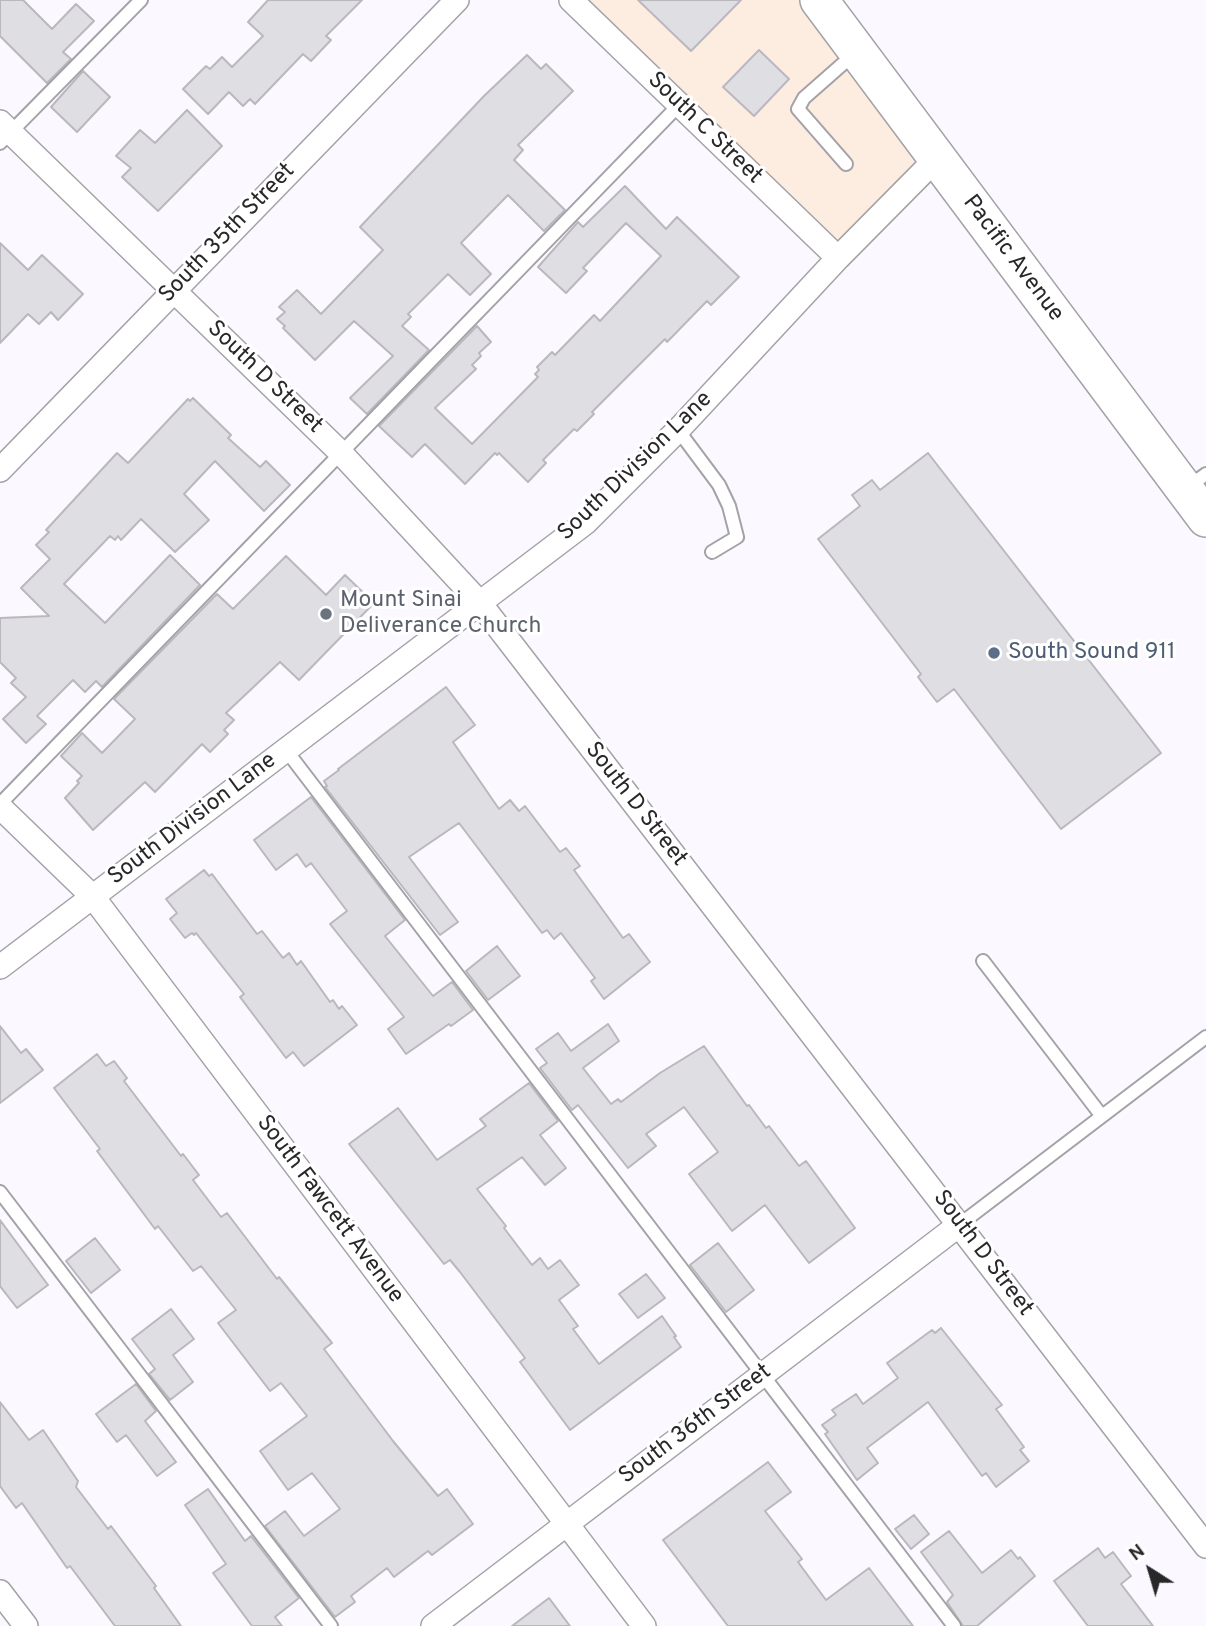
<!DOCTYPE html>
<style>
body{margin:0}
#map{position:relative;width:1206px;height:1626px;overflow:hidden;background:#fbf9ff;font-family:Overpass,sans-serif}
canvas{display:block}
.north{position:absolute;left:1115px;top:1535px;width:70px;height:70px;-webkit-text-stroke:5px #fff;paint-order:stroke;rotate:323deg;font-size:19px;font-weight:700;line-height:28px;text-align:center;color:#282729}
.north::after{content:'';display:block;margin:auto;width:24px;height:32px;background:#282729;clip-path:polygon(50% 0,100% 100%,50% 72%,0 100%)}
</style>
<div id="map">
<canvas width="1206" height="1626"></canvas>
<div class="north">N</div>
</div>
<script>
const c = document.querySelector('canvas').getContext('2d');
c.lineJoin = 'round';
function paint(path, color) { c.fillStyle = color; c.fill(path, 'evenodd'); }
const shape = rows => new Path2D(rows.map(r => 'M' + r).join(''));
function stroke(path, color, width, dash) { c.strokeStyle = color; c.lineWidth = width; c.lineCap = dash ? 'butt' : 'round'; c.setLineDash(dash || []); c.stroke(path); }
function drawText(font, color, halo, rows, align = 'center') {
  c.font = font + ' Overpass,sans-serif'; c.lineWidth = 6; c.setLineDash([]); c.textBaseline = 'middle'; c.strokeStyle = halo; c.fillStyle = color; for (const [text, x, y, turn = 0] of rows) {
    c.save(); c.translate(x, y); c.rotate((+turn || 0) * Math.PI / 180); c.textAlign = isNaN(turn) ? turn : align; if (halo) c.strokeText(text, 0, 0); c.fillText(text, 0, 0); c.restore();
  }
}
const commercial = shape([
 [571,0,819,0,937,158,838,258]
]);
const building = shape([
 [0,0,23,0,52,29,76,4,94,21,63,52,71,59,47,83,0,36,0,0],
 [268,0,362,0,326,36,331,40,311,61,303,54,255,104,250,99,243,106,229,92,208,114,183,89,206,66,210,69,222,57,232,67,263,36,248,22,268,0],
 [638,0,741,0,691,51,638,0],
 [759,50,789,79,754,116,723,87,759,50],
 [527,55,541,69,546,64,573,91,518,145,523,150,514,160,565,210,544,231,508,195,461,243,491,274,470,295,448,274,408,314,411,317,402,326,429,350,367,414,350,398,393,356,354,321,315,360,283,328,285,326,277,319,285,312,279,307,297,290,321,314,383,250,360,227,484,96,527,55],
 [83,71,110,97,77,132,51,107,83,71],
 [187,110,222,146,158,211,122,177,131,168,116,156,140,130,155,143,187,110],
 [625,186,666,229,677,217,739,277,711,305,707,301,667,342,665,339,592,412,594,414,577,431,574,429,543,460,546,463,528,482,499,453,497,455,495,453,465,484,425,444,412,457,379,426,477,326,491,342,479,353,481,356,472,365,476,369,435,408,472,444,538,377,535,374,539,370,537,367,552,352,555,355,594,315,600,321,661,256,626,223,583,268,587,271,566,293,538,267,578,222,583,227,625,186],
 [0,243,28,270,42,255,83,294,58,320,51,312,39,324,28,314,0,343,0,243],
 [193,398,231,435,228,438,260,467,266,461,290,485,264,511,215,461,184,494,209,520,175,552,141,519,121,540,118,536,115,540,110,536,64,584,105,623,170,555,200,585,102,687,96,681,85,692,73,680,37,716,46,724,26,743,3,719,26,697,11,683,16,678,0,662,0,618,49,616,21,588,50,559,36,545,49,532,46,530,117,453,128,463,188,399,190,401,193,398],
 [928,453,1161,753,1061,829,954,689,937,702,918,677,921,674,818,539,860,506,852,495,872,480,880,490,928,453],
 [286,556,326,595,345,575,374,603,299,680,280,662,226,713,234,720,224,730,228,734,210,752,202,744,155,792,145,782,93,830,65,798,79,783,77,781,82,776,61,756,82,733,102,753,135,719,114,699,213,598,217,594,233,609,286,556],
 [446,687,475,725,453,742,499,809,510,800,519,811,525,806,560,852,566,848,580,866,574,870,623,938,629,934,650,962,604,999,591,981,595,978,561,933,554,939,547,930,542,933,459,823,409,857,458,922,440,935,325,787,327,786,324,781,339,770,338,769,446,687],
 [311,797,405,920,385,936,433,996,452,982,473,1010,451,1026,449,1024,406,1054,388,1029,404,1017,330,924,347,911,311,863,306,867,297,854,276,870,254,840,311,797],
 [204,870,209,876,212,874,257,934,262,931,283,958,289,953,297,965,301,961,330,1002,333,1000,339,1009,342,1006,357,1025,304,1066,293,1052,286,1058,240,997,244,994,196,933,194,935,192,933,185,938,170,919,177,913,166,899,204,870],
 [497,946,520,976,488,1000,466,971,497,946],
 [608,1024,619,1041,583,1068,611,1104,618,1099,621,1102,660,1073,704,1046,747,1106,749,1105,766,1128,769,1126,799,1166,806,1161,855,1228,809,1263,765,1205,732,1231,689,1174,718,1152,684,1107,646,1134,656,1146,628,1168,578,1105,572,1110,540,1068,547,1063,536,1049,558,1033,571,1051,608,1024],
 [0,1026,21,1053,26,1049,43,1070,0,1103,0,1026],
 [97,1054,106,1066,114,1061,127,1078,124,1081,181,1156,183,1154,199,1175,193,1180,221,1217,227,1213,277,1279,279,1277,332,1343,324,1349,393,1441,438,1496,447,1489,473,1524,432,1555,428,1551,394,1577,387,1568,351,1596,355,1602,335,1617,265,1526,285,1511,304,1536,340,1509,312,1473,288,1490,260,1451,307,1416,281,1383,270,1391,218,1323,236,1310,201,1266,193,1271,158,1226,155,1229,97,1151,100,1149,54,1088,97,1054],
 [529,1083,558,1121,540,1135,566,1168,545,1185,522,1157,477,1189,506,1226,504,1228,532,1265,540,1258,548,1269,560,1260,579,1285,559,1300,578,1326,573,1329,599,1364,662,1316,676,1336,674,1337,681,1347,570,1430,520,1362,525,1358,460,1272,450,1260,444,1264,349,1144,398,1108,437,1160,486,1126,480,1119,529,1083],
 [0,1220,48,1285,17,1308,0,1286,0,1220],
 [95,1238,120,1270,91,1293,66,1261,95,1238],
 [718,1243,754,1290,726,1312,690,1265,718,1243],
 [646,1274,665,1298,638,1318,619,1294,646,1274],
 [171,1309,194,1339,173,1355,193,1382,170,1400,149,1374,155,1369,132,1339,171,1309],
 [941,1328,1002,1405,996,1409,1024,1447,1020,1450,1029,1461,996,1487,986,1473,982,1476,928,1402,867,1448,878,1463,857,1480,825,1434,828,1432,822,1425,836,1415,832,1410,856,1394,863,1404,898,1378,887,1363,932,1330,935,1333,941,1328],
 [136,1384,156,1411,145,1421,176,1462,157,1476,126,1435,117,1442,96,1414,136,1384],
 [0,1402,29,1440,43,1430,78,1481,76,1487,108,1529,111,1526,156,1586,154,1588,181,1626,115,1626,70,1566,67,1568,22,1503,16,1508,0,1486,0,1402],
 [768,1462,791,1492,765,1511,802,1559,798,1562,826,1600,869,1568,913,1626,728,1626,663,1540,768,1462],
 [208,1489,245,1541,251,1536,299,1598,275,1617,282,1626,252,1626,213,1573,226,1564,185,1505,208,1489],
 [914,1515,929,1534,911,1549,895,1529,914,1515],
 [949,1531,982,1573,1011,1550,1018,1559,1020,1557,1035,1576,977,1626,963,1626,947,1602,953,1595,921,1552,949,1531],
 [1098,1548,1105,1558,1113,1552,1131,1576,1121,1584,1153,1626,1088,1626,1054,1581,1098,1548],
 [549,1598,570,1626,512,1626,549,1598]
]);
const service = shape([
 [0,143,141,0],
 [846,164,798,109,804,98,854,54],
 [678,430,719,485,729,506,737,537,712,552],
 [1188,487,1206,474],
 [286,750,954,1626],
 [0,804,679,105],
 [983,961,1101,1115],
 [0,1192,331,1626],
 [959,1225,1206,1037]
]);
const minor = shape([
 [571,0,838,258],
 [0,122,340,452,479,602,1206,1546],
 [0,470,457,0],
 [0,807,93,897,644,1626],
 [0,967,585,523,678,430,838,258,937,158],
 [0,1592,26,1626],
 [433,1626,959,1225]
]);
const primary = shape([
 [819,0,1206,518]
]);
const markers = [
 [326,614,7,"#6b7280"],
 [994,653,7,"#5c6f8a"]
];
const streetNames = [
 ["South C Street",704,129,44],
 ["South 35th Street",228,234,-46],
 ["Pacific Avenue",1012,259,53],
 ["South D Street",264,378,44],
 ["South Division Lane",636,467,-44],
 ["South D Street",635,805,52],
 ["South Division Lane",193,820,-37],
 ["South Fawcett Avenue",329,1210,53],
 ["South D Street",982,1254,53],
 ["South 36th Street",696,1425,-37]
];
const worshipNames = [
 ["Mount Sinai",340,601],
 ["Deliverance Church",340,627]
];
const serviceNames = [
 ["South Sound 911",1008,653]
];
paint(commercial, '#fdede0');
paint(building, '#dfdee3');
stroke(building, '#bab8be', 2);
stroke(service, '#a4a2a7', 16);
stroke(minor, '#a4a2a7', 26);
stroke(primary, '#a4a2a7', 40);
stroke(service, '#fff', 12);
stroke(minor, '#fff', 23);
stroke(primary, '#fff', 37);
for (const [x, y, r, color] of markers) { const dot = new Path2D(); dot.arc(x, y, r, 0, 2 * Math.PI); c.fillStyle = color; c.fill(dot); stroke(dot, '#fff', 2.5); }
drawText('23px', '#282729', '#fff', streetNames);
drawText('23px', '#5b616d', '#fff', worshipNames, 'left');
drawText('23px', '#4e5e75', '#fff', serviceNames, 'left');
</script>
